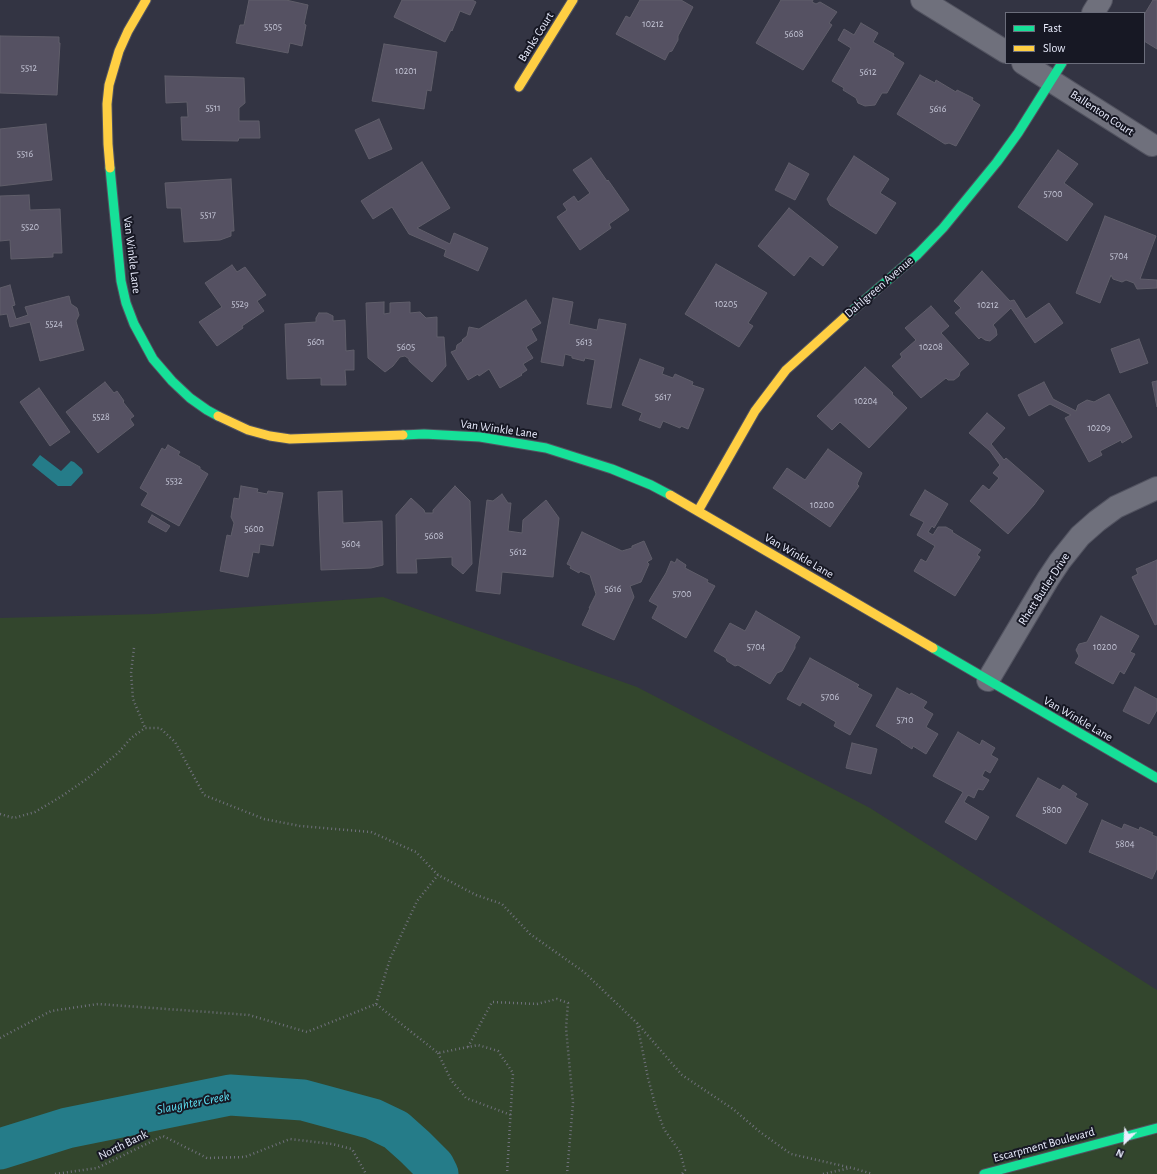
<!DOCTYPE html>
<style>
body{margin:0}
#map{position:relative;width:1157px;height:1174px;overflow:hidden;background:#333443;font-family:"Alegreya Sans",sans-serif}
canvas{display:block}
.legend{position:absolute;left:1005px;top:12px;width:140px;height:52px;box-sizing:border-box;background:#171824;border:1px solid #6b6d7b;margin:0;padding:5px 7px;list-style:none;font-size:12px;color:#eaedfe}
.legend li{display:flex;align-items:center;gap:8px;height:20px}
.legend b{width:20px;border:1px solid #6b6d7b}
.north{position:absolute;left:1105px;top:1122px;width:40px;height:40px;-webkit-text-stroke:3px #171824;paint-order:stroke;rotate:204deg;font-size:11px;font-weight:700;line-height:16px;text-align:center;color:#eaedfe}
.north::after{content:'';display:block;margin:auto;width:14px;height:18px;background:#eaedfe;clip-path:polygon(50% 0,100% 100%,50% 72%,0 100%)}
</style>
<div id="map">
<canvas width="1157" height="1174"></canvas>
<ul class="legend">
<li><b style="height:5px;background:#16e098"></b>Fast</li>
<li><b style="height:5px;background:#ffcf43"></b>Slow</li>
</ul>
<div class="north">N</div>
</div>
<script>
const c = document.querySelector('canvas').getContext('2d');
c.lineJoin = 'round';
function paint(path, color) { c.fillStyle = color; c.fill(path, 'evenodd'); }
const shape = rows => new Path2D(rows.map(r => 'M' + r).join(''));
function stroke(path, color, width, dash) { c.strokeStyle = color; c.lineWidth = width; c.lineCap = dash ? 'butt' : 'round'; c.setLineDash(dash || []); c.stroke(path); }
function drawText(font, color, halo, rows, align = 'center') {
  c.font = font + ' "Alegreya Sans",sans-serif'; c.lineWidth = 4; c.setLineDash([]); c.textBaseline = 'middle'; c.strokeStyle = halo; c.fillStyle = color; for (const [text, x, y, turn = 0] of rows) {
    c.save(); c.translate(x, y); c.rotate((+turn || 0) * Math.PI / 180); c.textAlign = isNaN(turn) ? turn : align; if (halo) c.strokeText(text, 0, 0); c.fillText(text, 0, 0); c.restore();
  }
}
const green = shape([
 [383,597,637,687,870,808,1157,990,1157,1174,0,1174,0,618,153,614]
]);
const water = shape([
 [40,455,61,471,71,461,74,462,82,469,83,473,71,486,58,486,32,465]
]);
const river = shape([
 [0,1149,67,1128,230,1095,303,1100,373,1119,396,1130,415,1147,434,1166,438,1174]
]);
const building = shape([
 [249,0,286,0,308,5,304,24,306,25,302,46,290,43,288,53,236,43,240,25,244,25,249,0],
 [402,0,472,0,476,2,470,15,460,11,452,31,451,30,445,42,394,17,402,0],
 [640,0,681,0,693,7,678,36,678,40,672,51,669,52,665,60,616,34,626,16,630,18,640,0],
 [781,0,813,0,812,2,816,4,820,2,837,12,829,23,832,25,803,70,756,43,781,0],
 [1153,0,1157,0,1157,49,1144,41,1144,15,1153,0],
 [861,23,878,33,873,42,894,54,893,56,904,63,887,93,882,93,875,105,865,106,858,103,856,98,843,90,844,88,832,81,851,48,838,40,844,29,854,35,861,23],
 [0,36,59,37,59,43,60,43,57,95,0,93,0,36],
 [384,44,437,52,431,91,427,90,424,109,372,101,384,44],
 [920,75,935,83,936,80,956,92,957,90,973,98,972,100,980,105,956,146,949,143,945,144,897,114,920,75],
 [165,76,244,78,245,103,239,108,239,121,259,121,260,138,239,138,238,141,182,140,181,117,188,117,187,102,166,103,165,76],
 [379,119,392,149,369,159,355,130,379,119],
 [46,124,52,180,0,186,0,129,46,124],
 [1058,150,1078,164,1064,183,1093,204,1067,241,1018,207,1058,150],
 [854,156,889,179,880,193,896,203,876,234,830,205,827,199,854,156],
 [591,158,607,181,608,180,629,210,609,224,611,228,580,250,557,217,567,210,563,204,574,196,578,202,590,193,573,170,591,158],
 [422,162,450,208,417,228,450,244,454,233,488,248,478,271,444,256,446,250,409,234,392,207,373,219,361,201,422,162],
 [789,163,809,174,795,200,775,190,789,163],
 [231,179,234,231,231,231,231,236,220,240,184,242,181,208,167,208,165,183,231,179],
 [29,195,30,210,60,209,62,253,53,253,53,257,11,259,10,240,0,241,0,196,29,195],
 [789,208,838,247,823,266,810,256,794,276,758,246,789,208],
 [1105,216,1156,236,1140,279,1157,280,1157,288,1137,289,1134,283,1126,280,1122,282,1113,279,1111,275,1100,303,1076,293,1105,216],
 [716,264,767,293,748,323,753,326,739,347,685,314,716,264],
 [232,265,237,272,245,267,266,295,257,301,264,311,242,326,243,328,217,346,199,322,222,307,205,283,232,265],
 [982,271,1010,301,1014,300,1026,319,1049,303,1063,323,1035,343,1011,308,993,325,996,329,997,335,990,341,985,340,981,337,979,339,955,313,961,308,954,301,982,271],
 [10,285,15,305,12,306,16,319,28,315,25,307,69,296,71,304,77,308,79,315,76,321,84,350,40,361,30,322,10,327,7,314,0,315,0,288,10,285],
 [553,298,573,302,569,324,597,330,599,319,626,324,611,408,587,404,595,360,585,358,584,361,572,358,572,356,565,354,563,366,541,362,553,298],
 [526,300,541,323,531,329,537,340,526,347,533,358,523,364,527,370,521,374,522,375,500,388,489,369,479,376,478,374,468,380,451,352,456,350,457,345,463,341,462,340,467,336,469,327,479,329,526,300],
 [384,302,384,314,390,313,390,303,410,302,410,313,420,312,426,318,437,317,437,337,444,337,446,366,432,382,409,361,409,359,405,356,400,357,393,366,385,372,368,358,366,303,384,302],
 [931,306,949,326,941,333,969,364,960,372,959,376,954,380,948,380,946,378,921,398,892,366,902,357,900,354,916,340,905,328,931,306],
 [319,313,327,313,333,316,333,321,345,320,346,351,354,350,354,370,345,370,346,385,321,385,321,378,287,379,285,324,316,322,316,318,319,313],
 [1139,339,1148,363,1120,373,1111,349,1139,339],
 [640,359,664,368,662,374,673,378,675,374,693,382,692,385,704,389,688,429,681,426,680,428,663,421,660,428,639,420,642,413,622,405,640,359],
 [865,367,893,393,892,394,907,408,869,448,840,422,832,430,817,416,865,367],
 [1157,381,1157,407,1152,382,1157,381],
 [105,382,114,393,117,391,124,401,123,402,134,416,130,419,134,425,98,453,66,412,105,382],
 [1044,382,1053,399,1076,411,1078,405,1087,400,1094,402,1109,394,1132,437,1122,443,1121,440,1100,451,1102,455,1089,462,1065,418,1071,415,1050,404,1029,416,1018,395,1044,382],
 [39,388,70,432,50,446,20,402,39,388],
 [987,413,1005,428,991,444,1004,460,1006,458,1044,491,1034,505,1008,534,970,501,983,485,989,490,999,478,993,473,1000,465,990,451,969,433,987,413],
 [168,445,180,452,178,455,200,467,200,469,208,474,179,526,141,505,148,493,140,488,162,448,165,450,168,445],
 [828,449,862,473,857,484,859,486,830,527,773,488,787,468,805,480,828,449],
 [241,486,258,489,257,492,267,494,268,491,283,493,273,546,260,544,259,553,253,552,248,577,220,571,227,535,231,536,234,523,231,517,234,498,239,499,241,486],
 [455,486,470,501,472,564,463,574,452,565,452,557,416,559,417,573,397,573,396,515,411,498,424,510,425,513,433,513,433,510,455,486],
 [925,490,948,504,934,528,932,526,928,532,933,535,938,527,946,527,953,531,952,532,981,550,977,555,980,557,955,596,914,571,921,559,926,562,935,546,917,535,924,522,910,515,925,490],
 [342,491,343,523,382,521,383,565,371,568,321,570,318,492,342,491],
 [502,494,508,503,511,503,508,531,522,533,523,520,546,500,559,518,553,577,502,572,500,594,476,591,487,500,493,501,502,494],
 [152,515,170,526,166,532,148,522,152,515],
 [582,532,622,551,632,548,632,546,644,541,652,559,647,562,649,564,641,582,630,586,634,597,614,640,582,625,590,608,589,608,596,594,595,591,590,575,580,571,579,573,570,568,571,566,567,564,582,532],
 [677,559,686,565,685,568,708,580,707,582,715,586,686,638,652,618,658,606,649,601,666,573,671,561,675,563,677,559],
 [1157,560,1157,624,1155,625,1132,577,1138,574,1136,569,1157,560],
 [756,611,800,637,795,645,795,648,782,671,777,673,770,684,738,665,735,666,727,661,726,658,714,651,730,623,745,631,756,611],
 [1101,616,1139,636,1130,652,1135,654,1124,674,1120,671,1113,684,1075,663,1079,656,1076,650,1079,644,1087,642,1101,616],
 [810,658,859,685,857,687,872,695,850,735,834,726,836,722,802,702,800,706,787,699,810,658],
 [1135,687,1157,699,1157,710,1149,724,1123,711,1135,687],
 [897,688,910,695,911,693,927,702,923,708,933,714,926,727,938,734,926,754,913,746,912,749,901,742,901,741,876,726,897,688],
 [958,732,980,745,982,740,995,748,991,755,998,759,990,773,985,770,982,776,989,780,983,790,978,789,974,798,968,795,964,802,989,817,976,840,945,822,963,792,933,776,958,732],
 [852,743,877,749,871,774,846,768,852,743],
 [1038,778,1060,790,1063,785,1077,794,1075,797,1088,804,1066,844,1016,816,1038,778],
 [1102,820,1122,829,1124,824,1139,830,1140,827,1153,833,1152,835,1157,837,1157,868,1152,879,1089,852,1102,820]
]);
const path = shape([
 [134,648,131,673,133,699,145,728],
 [0,814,14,818,35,812,62,796,88,778,119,752,131,738,145,728,160,728,175,742,204,795,264,819,300,826,371,832,416,852,438,875,476,895,502,904,530,934,584,972,637,1023,648,1078,656,1108,664,1129,680,1152,685,1170,682,1174],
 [376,1004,390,959,417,901,438,875],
 [637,1023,682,1075,733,1109,760,1132,791,1154,852,1168,873,1174],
 [0,1038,51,1011,98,1004,249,1015,307,1032,376,1004,438,1053,478,1045,498,1051,513,1073,507,1174],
 [468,1047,492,1002,537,1004,557,999,568,1003,566,1028,573,1103,567,1174],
 [438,1053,451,1080,466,1098,511,1115],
 [55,1174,97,1168,163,1136,207,1158,245,1157,290,1139,332,1144,352,1149,366,1174],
 [823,1174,850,1168]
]);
const street = shape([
 [922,0,1006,52],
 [1093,13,1101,0],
 [1023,63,1152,145],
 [988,680,1048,579,1060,561,1080,536,1097,521,1116,507,1157,488]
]);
const fast = shape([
 [110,168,121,281,126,303,134,324,153,359,172,381,190,398,207,410,218,416],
 [845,317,918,254,943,228,997,162,1018,133,1062,63],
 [403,435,424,434,480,437,546,448,612,469,651,485,670,495],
 [933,648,1157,778],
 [984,1174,1157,1128]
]);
const slow = shape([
 [519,87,573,0],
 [110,168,108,144,107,104,109,85,119,51,128,31,146,0],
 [218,416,248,430,270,436,290,439,403,435],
 [670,495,933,648],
 [698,511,755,411,786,370,845,317]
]);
const numberNames = [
 ["10212",653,24],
 ["5505",273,27],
 ["5608",794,34],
 ["5512",29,68],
 ["10201",406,71],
 ["5612",868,72],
 ["5511",213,108],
 ["5616",938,109],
 ["5516",25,154],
 ["5700",1053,194],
 ["5517",208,215],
 ["5520",30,227],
 ["5704",1119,256],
 ["5529",240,304],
 ["10205",726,304],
 ["10212",988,305],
 ["5524",54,324],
 ["5601",316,342],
 ["5613",584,342],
 ["5605",406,347],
 ["10208",931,347],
 ["5617",663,397],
 ["10204",866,401],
 ["5528",101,417],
 ["10209",1099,428],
 ["5532",174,481],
 ["10200",822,505],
 ["5600",254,529],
 ["5608",434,536],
 ["5604",351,544],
 ["5612",518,552],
 ["5616",613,589],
 ["5700",682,594],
 ["5704",756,647],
 ["10200",1105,647],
 ["5706",830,697],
 ["5710",905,720],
 ["5800",1052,810],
 ["5804",1125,844]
];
const streetNames = [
 ["Banks Court",536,37,-58],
 ["Ballenton Court",1102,113,33],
 ["Van Winkle Lane",132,255,83],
 ["Dahlgreen Avenue",879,287,-41],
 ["Van Winkle Lane",499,429,8],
 ["Van Winkle Lane",799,556,30],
 ["Rhett Butler Drive",1044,589,-57],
 ["Van Winkle Lane",1078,719,30],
 ["North Bank",123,1145,-26],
 ["Escarpment Boulevard",1044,1145,-15]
];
const waterNames = [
 ["Slaughter Creek",193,1103,-11]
];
paint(green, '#33462d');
paint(water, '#257c89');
stroke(river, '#257c89', 41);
paint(building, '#555162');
stroke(building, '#605e6a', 1);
stroke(street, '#525360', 24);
stroke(fast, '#525360', 11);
stroke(slow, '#525360', 11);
stroke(path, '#70717c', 2.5, [1, 3]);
stroke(street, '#6f707c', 22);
stroke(fast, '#16e098', 9);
stroke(slow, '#ffcf43', 9);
drawText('10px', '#c5c6d7', null, numberNames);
drawText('12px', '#eaedfe', '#171824', streetNames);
drawText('italic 13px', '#5ee1f4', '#171824', waterNames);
</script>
